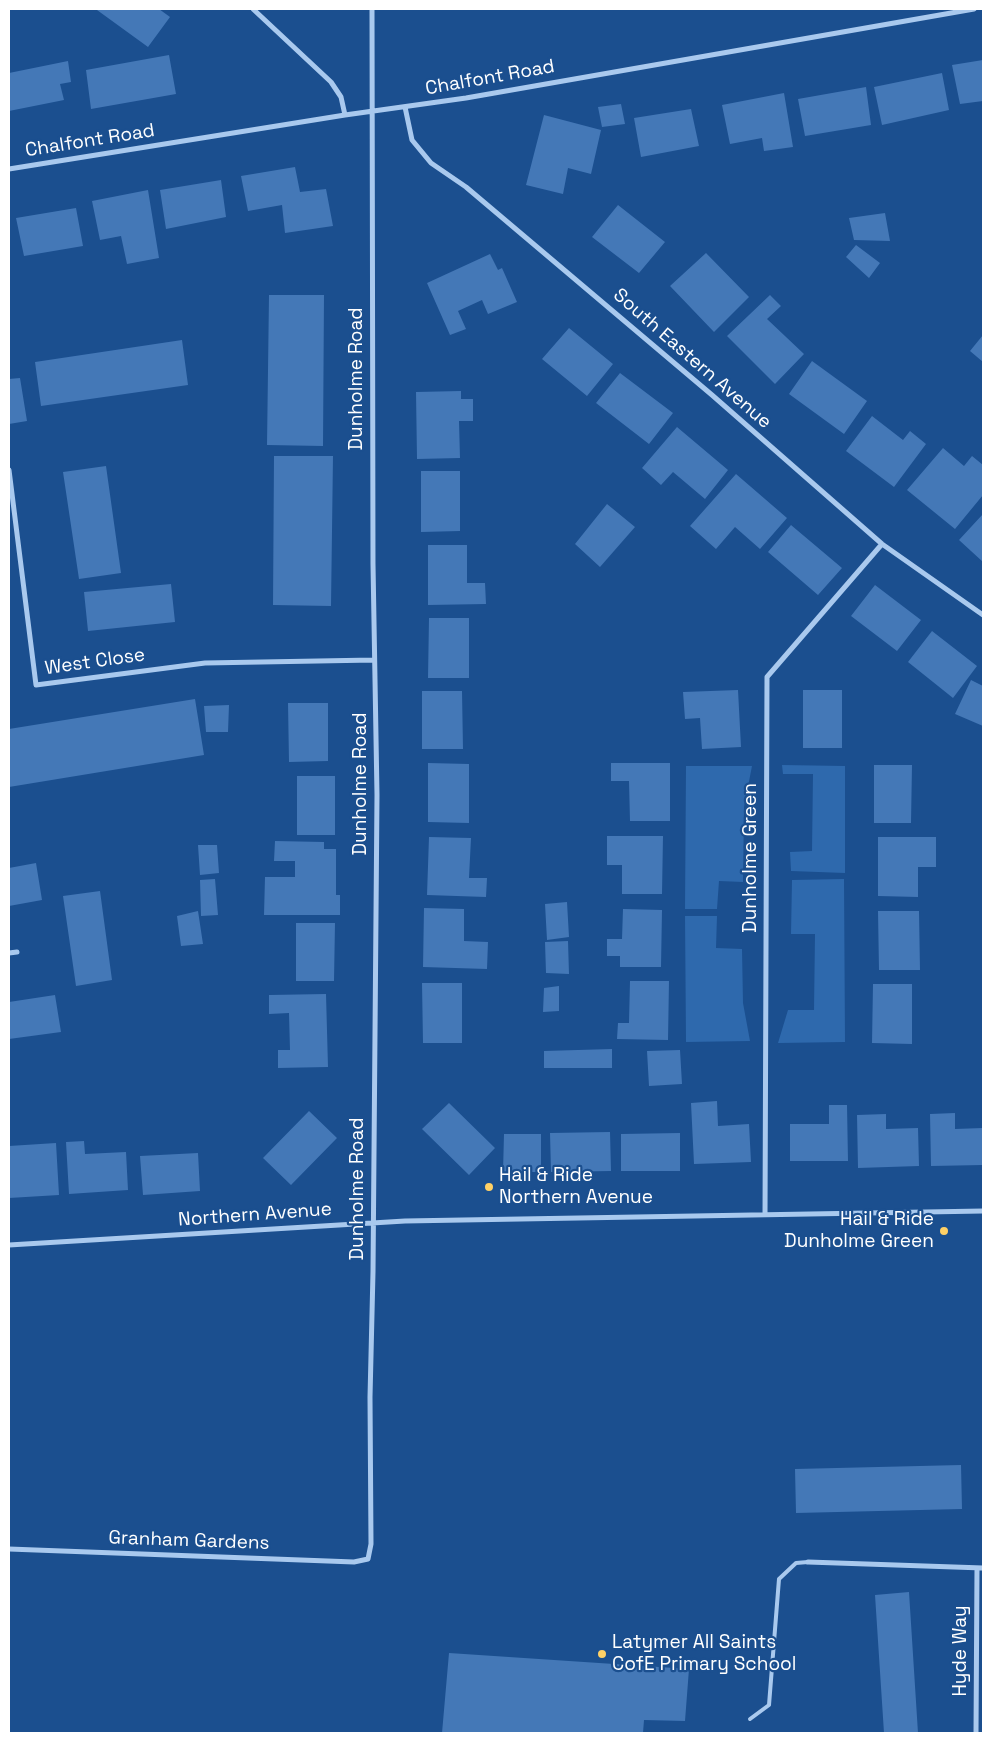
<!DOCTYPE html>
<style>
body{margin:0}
#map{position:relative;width:992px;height:1742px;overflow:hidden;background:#1b4f8f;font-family:"Space Grotesk",sans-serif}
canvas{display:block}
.frame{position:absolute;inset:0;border:10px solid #fff;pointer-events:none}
</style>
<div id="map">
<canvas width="992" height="1742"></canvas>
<div class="frame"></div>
</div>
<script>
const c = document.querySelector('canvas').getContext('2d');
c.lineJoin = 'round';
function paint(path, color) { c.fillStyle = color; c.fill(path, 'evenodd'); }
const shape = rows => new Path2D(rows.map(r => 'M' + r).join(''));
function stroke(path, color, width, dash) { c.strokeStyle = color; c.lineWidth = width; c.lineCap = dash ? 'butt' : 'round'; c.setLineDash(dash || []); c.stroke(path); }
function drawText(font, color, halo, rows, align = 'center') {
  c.font = font + ' "Space Grotesk",sans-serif'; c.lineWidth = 4.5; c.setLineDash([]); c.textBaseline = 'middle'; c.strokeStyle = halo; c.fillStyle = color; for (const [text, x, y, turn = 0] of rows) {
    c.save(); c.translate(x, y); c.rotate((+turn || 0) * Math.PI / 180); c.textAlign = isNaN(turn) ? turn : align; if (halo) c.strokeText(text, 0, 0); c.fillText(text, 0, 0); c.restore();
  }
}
const green = shape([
 [782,765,845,766,845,873,791,871,790,852,812,851,813,774,783,774],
 [686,766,752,766,744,807,743,882,719,881,717,909,685,909],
 [844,879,845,1042,778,1043,788,1010,814,1010,815,934,791,934,792,880],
 [685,916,717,916,716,948,742,949,743,1003,750,1041,686,1042]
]);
const building = shape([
 [98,9,159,9,170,17,148,47,97,10],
 [169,55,176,94,91,109,86,70],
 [983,60,983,101,960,104,952,65],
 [68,61,71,82,60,84,64,100,9,111,9,73],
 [942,73,949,110,882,125,874,87],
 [866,87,871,125,805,136,798,99],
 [784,93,793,147,764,151,762,138,730,144,722,105],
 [621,104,625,124,602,127,598,107],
 [691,109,699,146,641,157,634,118],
 [544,115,601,130,591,174,568,168,563,194,526,185],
 [295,167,300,192,326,189,333,226,285,233,282,205,248,211,241,176],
 [221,180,226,217,166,229,160,190],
 [148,190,159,258,127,264,121,236,100,240,92,201],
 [618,205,665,242,639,273,592,237],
 [76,208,83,246,24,256,16,218],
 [885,213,890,241,854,240,849,218],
 [856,245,880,263,869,278,846,257],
 [706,253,749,297,714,332,670,286],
 [490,254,498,270,502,268,517,302,488,314,482,300,458,311,466,329,450,335,427,283],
 [269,295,324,295,323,446,267,445],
 [770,295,781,306,767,319,804,354,775,384,727,336],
 [569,328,613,364,587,396,542,359],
 [983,335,983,362,970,351],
 [182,340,188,385,41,406,35,362],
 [812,361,867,401,844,434,789,394],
 [620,373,673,413,649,444,596,403],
 [20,378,27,421,9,424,9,379],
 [461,391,461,399,473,399,473,421,459,421,460,458,417,459,416,392],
 [872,416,903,440,910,431,926,444,894,487,846,451],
 [677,427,728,470,705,499,673,472,661,485,642,468],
 [943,448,964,466,972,456,983,465,983,495,955,529,907,490],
 [274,456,333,456,331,606,273,605],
 [106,466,121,573,79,579,63,472],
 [421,471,460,471,460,531,421,532],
 [736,474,787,518,760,549,735,527,716,549,690,526],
 [607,504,635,527,600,567,575,544],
 [983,514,983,562,959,540],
 [791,525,842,568,818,595,768,552],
 [428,545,467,545,467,583,485,583,486,604,428,605],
 [171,584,175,622,88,631,84,592],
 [875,585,921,620,897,651,851,616],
 [429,618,469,618,469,678,428,678],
 [932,631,977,666,953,698,908,662],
 [971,680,983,686,983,726,955,714],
 [738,690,741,747,702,749,700,718,685,719,683,692],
 [803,690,842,690,842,748,803,748],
 [422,691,462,691,463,749,422,749],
 [195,699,204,755,9,787,9,729],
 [288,703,328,703,328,761,289,762],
 [229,705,228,732,206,732,204,706],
 [428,763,469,764,469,823,428,822],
 [611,763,670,763,670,821,630,821,629,781,611,781],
 [874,765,912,765,911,823,874,823],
 [297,776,335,776,335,835,297,835],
 [607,836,663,836,662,894,622,894,622,865,607,865],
 [429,837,471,838,469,878,487,878,486,897,427,895],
 [878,837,936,837,936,867,918,867,918,897,878,896],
 [275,841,324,842,324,849,336,849,336,895,340,895,340,915,264,915,265,877,295,877,295,861,274,861],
 [198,845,217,845,219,873,200,875],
 [36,863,42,900,9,906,9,868],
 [215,879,218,915,201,916,200,880],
 [100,891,112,980,76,986,63,896],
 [567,902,569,937,547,940,545,904],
 [424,908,464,909,464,941,488,942,487,969,423,967],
 [623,909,662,910,661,967,620,967,620,956,607,956,607,939,622,939],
 [198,911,203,944,181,946,177,916],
 [878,911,919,911,920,970,879,970],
 [296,923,335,923,334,981,296,981],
 [568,941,569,974,546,973,545,942],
 [630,981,669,981,668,1040,617,1039,618,1023,629,1023],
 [422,983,462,983,462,1043,423,1043],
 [873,984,912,984,912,1044,872,1043],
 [559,986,559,1011,543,1012,544,988],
 [326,994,328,1067,278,1068,278,1050,290,1050,289,1013,269,1014,269,995],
 [55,995,61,1032,9,1039,9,1002],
 [612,1049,612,1068,544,1068,544,1051],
 [680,1050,682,1084,649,1086,647,1051],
 [717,1101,718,1126,749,1124,751,1162,694,1164,691,1103],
 [449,1103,495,1148,469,1175,422,1129],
 [829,1105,847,1105,848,1161,790,1161,790,1124,829,1124],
 [309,1111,337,1138,291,1185,263,1158],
 [955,1113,955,1129,983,1128,983,1165,931,1166,930,1114],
 [886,1114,886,1129,918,1128,919,1166,858,1168,857,1115],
 [610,1132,611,1171,551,1172,550,1133],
 [680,1133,680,1171,621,1171,621,1134],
 [504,1134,541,1134,541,1172,503,1172],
 [84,1141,85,1154,126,1152,128,1190,69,1194,66,1142],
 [56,1143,59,1195,9,1198,9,1146],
 [198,1153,200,1191,143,1195,140,1156],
 [961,1465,962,1509,796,1513,795,1469],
 [909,1592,918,1733,884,1733,875,1595],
 [449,1653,689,1669,685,1721,644,1720,643,1733,442,1733]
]);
const lane = shape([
 [750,1719,769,1705,779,1579,796,1563,808,1562]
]);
const street = shape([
 [253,9,331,82,341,97,345,115],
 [405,107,412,140,431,163,466,187,712,395,882,544,983,615],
 [9,169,345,115,466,98,974,9],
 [9,470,36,685,205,663,374,660],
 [9,953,17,952],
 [765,1215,767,677,882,544],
 [9,1245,405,1221,983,1211],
 [9,1549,354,1562,368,1559,371,1544,370,1397,373,1272,377,795,373,564,372,9],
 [808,1562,983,1568],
 [976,1733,977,1568]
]);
const markers = [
 [489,1187,5,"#ffd166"],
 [944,1231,5,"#ffd166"],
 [602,1654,5,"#ffd166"]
];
const streetNames = [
 ["Chalfont Road",490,78,-10],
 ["Chalfont Road",90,141,-9],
 ["South Eastern Avenue",692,359,41],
 ["Dunholme Road",357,379,-90],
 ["West Close",95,662,-8],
 ["Dunholme Road",361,784,-90],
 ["Dunholme Green",751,858,-90],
 ["Dunholme Road",358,1189,-90],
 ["Northern Avenue",255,1215,-4],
 ["Granham Gardens",189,1541,2],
 ["Hyde Way",961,1651,-90]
];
const poiNames = [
 ["Hail & Ride",499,1176],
 ["Northern Avenue",499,1198],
 ["Hail & Ride",934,1220,"right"],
 ["Dunholme Green",934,1242,"right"],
 ["Latymer All Saints",612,1643],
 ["CofE Primary School",612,1665]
];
paint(green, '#2e69ad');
paint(building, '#4478b7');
stroke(lane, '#a9c9ee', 4);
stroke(street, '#a9c9ee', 5);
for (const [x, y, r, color] of markers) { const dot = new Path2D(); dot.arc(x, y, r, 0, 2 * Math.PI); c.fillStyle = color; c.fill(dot); stroke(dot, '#1b4f8f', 2); }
drawText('19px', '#fff', '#1b4f8f', streetNames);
drawText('19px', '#fff', '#1b4f8f', poiNames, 'left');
</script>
